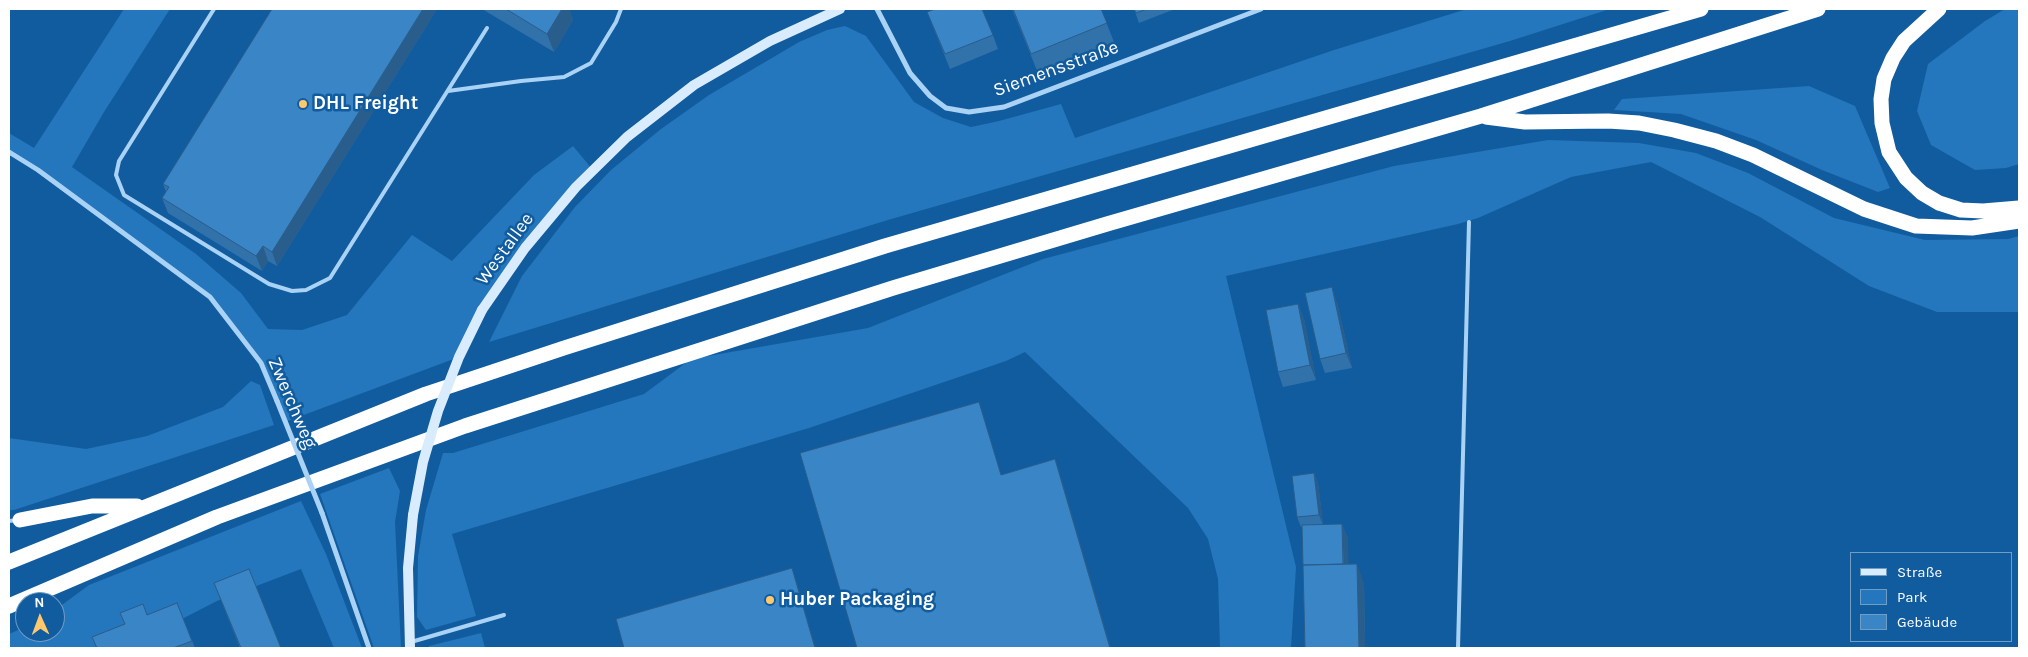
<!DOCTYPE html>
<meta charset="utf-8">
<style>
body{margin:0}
#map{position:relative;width:2028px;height:657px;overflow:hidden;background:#115c9f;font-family:Karla,sans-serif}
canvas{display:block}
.frame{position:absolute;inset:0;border:10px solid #fff;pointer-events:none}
.legend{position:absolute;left:1850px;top:552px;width:162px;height:90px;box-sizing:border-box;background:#115c9f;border:1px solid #709dc5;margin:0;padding:6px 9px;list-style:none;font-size:15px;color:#fff}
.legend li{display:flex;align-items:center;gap:10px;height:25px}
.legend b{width:25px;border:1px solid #709dc5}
.north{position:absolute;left:15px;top:592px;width:50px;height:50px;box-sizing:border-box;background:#115c9f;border:1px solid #709dc5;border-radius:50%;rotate:358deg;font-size:14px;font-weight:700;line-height:20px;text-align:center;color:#fff}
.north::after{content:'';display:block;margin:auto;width:18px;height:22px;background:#ffc86d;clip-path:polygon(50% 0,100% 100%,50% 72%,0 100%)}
</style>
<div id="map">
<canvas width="2028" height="657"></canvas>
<div class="frame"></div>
<ul class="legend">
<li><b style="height:6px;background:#d9ecfd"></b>Straße</li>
<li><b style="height:14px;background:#2476bd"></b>Park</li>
<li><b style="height:14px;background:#3a85c6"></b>Gebäude</li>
</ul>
<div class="north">N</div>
</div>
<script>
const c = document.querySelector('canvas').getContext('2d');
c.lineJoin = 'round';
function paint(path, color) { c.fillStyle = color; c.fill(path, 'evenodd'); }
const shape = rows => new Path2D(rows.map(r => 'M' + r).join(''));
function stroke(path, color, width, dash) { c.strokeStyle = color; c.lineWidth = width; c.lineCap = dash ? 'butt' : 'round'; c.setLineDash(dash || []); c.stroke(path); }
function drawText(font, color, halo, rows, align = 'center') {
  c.font = font + ' Karla,sans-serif'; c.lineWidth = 5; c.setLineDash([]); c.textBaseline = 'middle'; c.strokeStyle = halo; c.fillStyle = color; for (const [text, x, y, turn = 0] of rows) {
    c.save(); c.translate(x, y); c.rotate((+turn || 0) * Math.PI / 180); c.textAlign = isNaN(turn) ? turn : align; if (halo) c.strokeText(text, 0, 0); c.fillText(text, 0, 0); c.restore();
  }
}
const green = shape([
 [124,9,170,9,104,112,72,167,196,254,241,293,268,329,302,330,347,315,412,235,452,261,534,175,573,146,593,170,525,248,459,357,285,422,261,363,210,297,9,152,9,133,34,148],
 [1467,9,1610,9,1510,41,888,220,489,342,522,276,575,207,611,170,661,129,709,95,799,42,827,30,845,26,866,36,914,102,943,118,971,127,999,121,1061,104,1075,138,1334,50],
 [2005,9,2019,9,2019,164,2006,168,1975,170,1931,145,1917,111,1928,64,1985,21],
 [1809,86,1855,106,1890,188,1878,192,1822,170,1756,140,1681,114,1614,110,1622,99],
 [1548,140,1639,143,1696,153,1748,173,1834,218,1925,240,2008,239,2019,236,2019,312,1937,312,1869,286,1760,217,1651,162,1571,177,1478,218,1458,224,1226,276,1296,567,1291,648,1220,648,1218,579,1208,539,1188,508,1025,352,1006,361,809,428,452,534,476,616,426,630,417,617,418,556,426,510,443,453,453,453,644,394,691,359,868,328,1043,259,1394,166],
 [251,381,260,385,274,425,14,510,9,510,9,438,86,449,147,436,223,407],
 [389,468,400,491,395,522,401,648,374,648,320,494],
 [301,501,326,554,362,648,334,648,301,569,217,601,180,620,112,648,9,648,9,634,25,627,25,632,55,632,55,610,89,585],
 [481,633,485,648,428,648,429,646]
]);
const lane = shape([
 [214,9,119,161,116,175,124,195,269,284,292,291,306,290,330,278,487,28],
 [448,91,521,81,564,77,591,63,616,22,621,9],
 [9,521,18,520],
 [411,642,504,615],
 [1458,648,1469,222]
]);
const street = shape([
 [877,9,910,73,930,96,946,108,969,112,1004,107,1261,9],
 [9,152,38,170,210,297,261,363,277,401],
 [322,513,369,648]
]);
const secondary = shape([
 [482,310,525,248,576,187,627,137,694,85,770,41,840,9],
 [410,648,408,568,413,515]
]);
const highway = shape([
 [1939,9,1904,41,1893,58,1884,79,1881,99,1882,123,1889,152,1906,178,1922,193,1939,203,1961,210,1983,211,2019,208],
 [1486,117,1525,122,1608,121,1639,123,1674,130,1716,141,1753,155,1864,209,1916,226,1972,228,2019,221],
 [20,520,92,506,137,506],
 [9,562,426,394,564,348,885,246,1701,9],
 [9,606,217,517,465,426,893,288,1107,224,1481,116,1818,9]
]);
const streetBridge = shape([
 [277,401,322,513]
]);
const secondaryBridge = shape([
 [413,515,423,462,438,411,459,357,482,310]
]);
const wall = shape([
 [272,9,437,9,277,266,268,261,262,271,168,213,162,198,166,192,163,184],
 [482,9,569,9,573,20,554,52],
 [1012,9,1101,9,1114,42,1038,73],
 [1134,9,1175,9,1139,23],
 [927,12,993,35,998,49,950,69],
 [1337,302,1352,368,1325,373,1320,359],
 [1298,304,1304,319,1316,380,1283,387,1278,372],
 [1314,473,1318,483,1323,525,1342,524,1348,539,1348,564,1364,583,1365,648,1305,648,1302,527,1301,527,1297,517],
 [214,583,281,648,240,648],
 [177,603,195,648,96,648,92,637,124,624,120,613,147,615]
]);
const shadedWall = shape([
 [423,9,437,9,277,266,272,252],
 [562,9,569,9,573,20,554,52,547,34],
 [263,246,268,261,262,271,256,256],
 [1332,287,1337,302,1352,368,1346,353],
 [1298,304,1304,319,1316,380,1310,365],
 [979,402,984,417,1006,490,1001,475],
 [1055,459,1060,473,1111,648,1110,648],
 [1314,473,1318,483,1323,525,1319,515],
 [1342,524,1348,539,1349,580,1344,566],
 [1357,564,1364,583,1365,648,1359,648],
 [792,568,797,583,816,648,815,648]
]);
const building = shape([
 [272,9,423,9,272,252,263,246,256,256,162,198,169,187,163,184,272,9],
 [506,9,562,9,547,34,506,9],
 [935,9,982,9,993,35,945,54,927,12,935,9],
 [1013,9,1101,9,1107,23,1031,54,1013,9],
 [1134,9,1147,9,1136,13,1134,9],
 [1332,287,1346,353,1320,359,1305,293,1332,287],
 [1298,304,1310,365,1278,372,1266,310,1298,304],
 [979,402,1001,475,1055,459,1110,648,857,648,800,453,979,402],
 [1314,473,1319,515,1297,517,1292,476,1314,473],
 [1342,524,1343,564,1303,565,1302,525,1342,524],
 [1357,564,1359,648,1305,648,1303,565,1357,564],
 [792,568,815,648,624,648,616,619,792,568],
 [249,569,281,648,241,648,214,583,249,569],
 [177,603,192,641,173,648,97,648,92,637,125,624,120,613,143,604,147,615,177,603]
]);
const markers = [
 [303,104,5,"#ffc86d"],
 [770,600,5,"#ffc86d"]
];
const streetNames = [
 ["Siemensstraße",1056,69,-20],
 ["Westallee",505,249,-54],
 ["Zwerchweg",292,403,67]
];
const poiNames = [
 ["DHL Freight",313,104],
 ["Huber Packaging",780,600]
];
paint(green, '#2476bd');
stroke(lane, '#a9d2f5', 4);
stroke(street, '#a9d2f5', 5);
stroke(secondary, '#d9ecfd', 10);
stroke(highway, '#fff', 15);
stroke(streetBridge, '#a9d2f5', 5);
stroke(secondaryBridge, '#d9ecfd', 10);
paint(wall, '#3272aa');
paint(shadedWall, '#295d8b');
paint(building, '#3a85c6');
stroke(building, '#295d8b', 1);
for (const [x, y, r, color] of markers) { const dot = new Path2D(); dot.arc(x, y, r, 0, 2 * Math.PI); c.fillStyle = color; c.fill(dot); stroke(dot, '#115c9f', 2); }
drawText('19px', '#fff', '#115c9f', streetNames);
drawText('bold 19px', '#fff', '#115c9f', poiNames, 'left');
</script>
